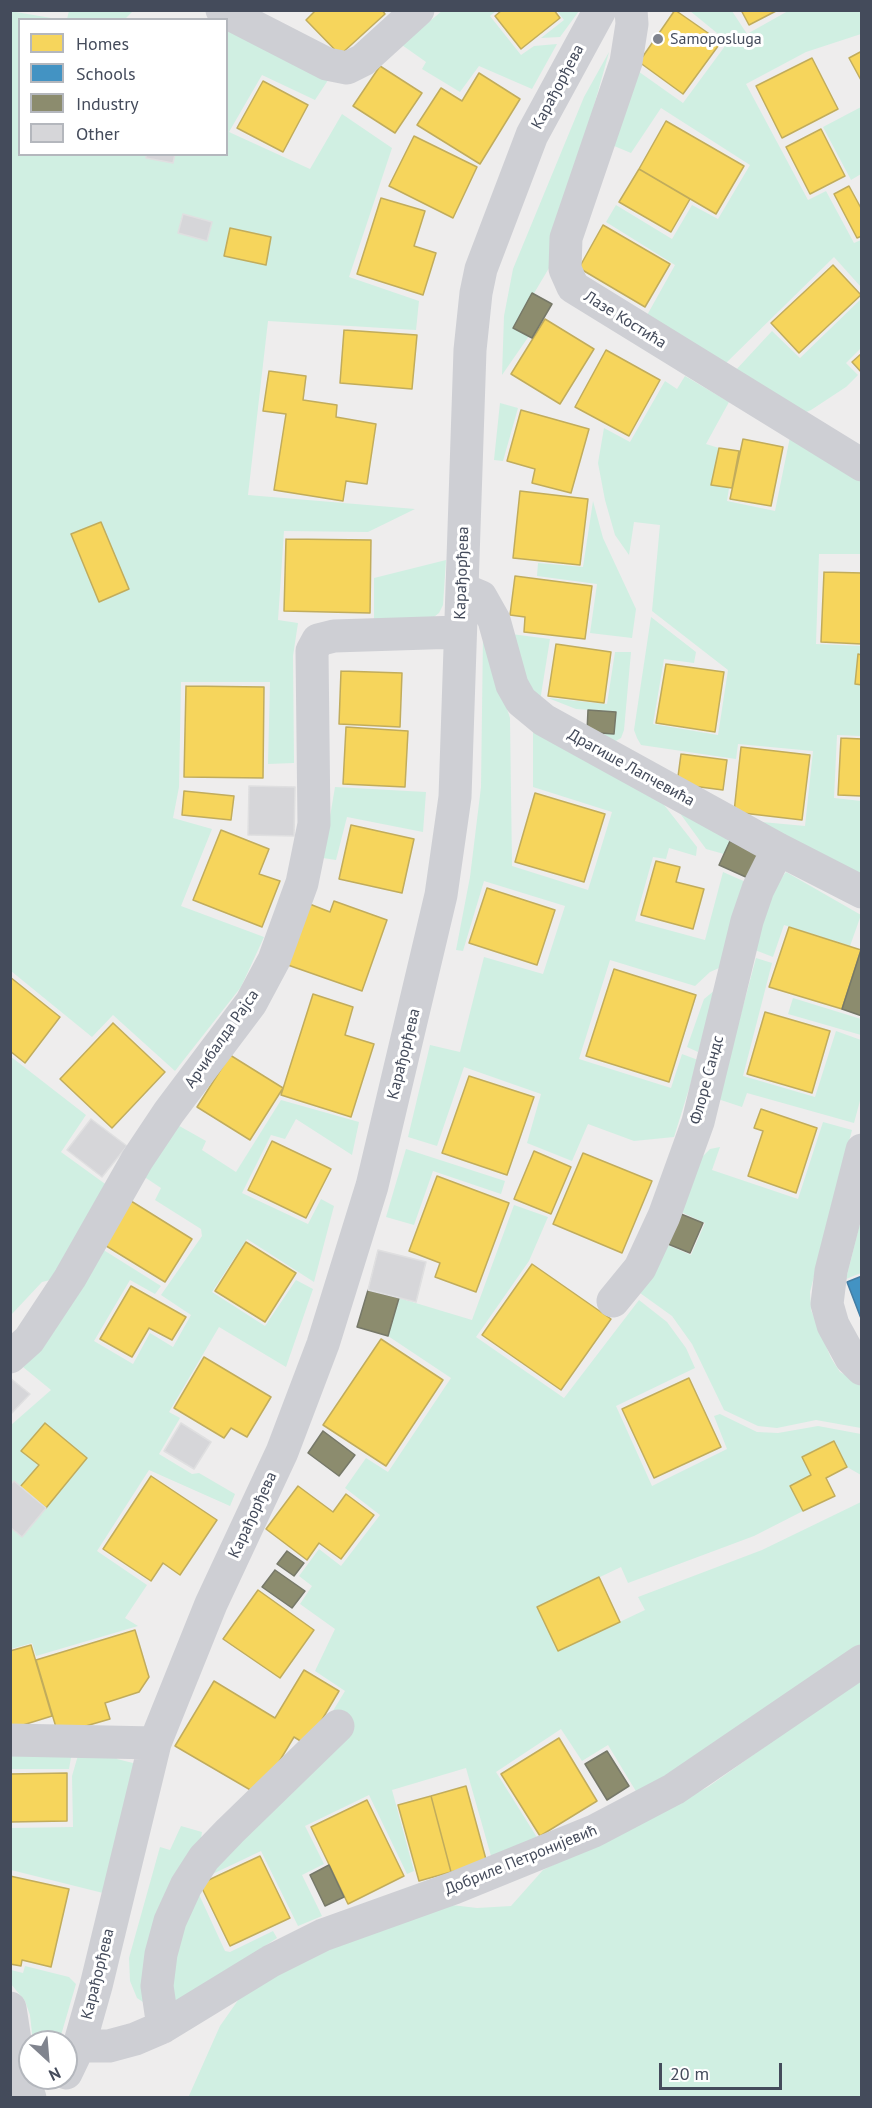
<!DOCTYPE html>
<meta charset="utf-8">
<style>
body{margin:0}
#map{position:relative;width:872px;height:2108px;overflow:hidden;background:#eeeded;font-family:"PT Sans",sans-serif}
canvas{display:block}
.frame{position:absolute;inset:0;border:12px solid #444b5b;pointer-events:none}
.legend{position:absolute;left:18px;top:18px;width:210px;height:138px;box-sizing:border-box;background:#fff;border:2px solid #b4b7bd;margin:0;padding:8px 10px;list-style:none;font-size:18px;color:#444b5b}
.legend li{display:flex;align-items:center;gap:12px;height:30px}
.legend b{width:30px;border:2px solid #b4b7bd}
.north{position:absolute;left:18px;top:2030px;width:60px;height:60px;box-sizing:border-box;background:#fff;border:2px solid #b4b7bd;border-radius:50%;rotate:154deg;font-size:16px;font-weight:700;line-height:24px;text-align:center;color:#444b5b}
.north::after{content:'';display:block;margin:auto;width:21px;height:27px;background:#80848e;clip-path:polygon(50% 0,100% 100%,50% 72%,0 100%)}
.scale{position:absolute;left:659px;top:2063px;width:123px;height:27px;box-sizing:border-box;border:3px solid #444b5b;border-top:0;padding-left:8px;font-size:18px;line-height:21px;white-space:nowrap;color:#444b5b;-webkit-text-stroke:4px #fff;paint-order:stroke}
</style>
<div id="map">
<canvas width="872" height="2108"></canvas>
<div class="frame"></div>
<ul class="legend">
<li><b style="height:16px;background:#f6d55c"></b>Homes</li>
<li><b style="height:16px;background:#4393c3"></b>Schools</li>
<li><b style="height:16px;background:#8c8c6e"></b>Industry</li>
<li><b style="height:16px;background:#d6d6d9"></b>Other</li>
</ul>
<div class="north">N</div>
<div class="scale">20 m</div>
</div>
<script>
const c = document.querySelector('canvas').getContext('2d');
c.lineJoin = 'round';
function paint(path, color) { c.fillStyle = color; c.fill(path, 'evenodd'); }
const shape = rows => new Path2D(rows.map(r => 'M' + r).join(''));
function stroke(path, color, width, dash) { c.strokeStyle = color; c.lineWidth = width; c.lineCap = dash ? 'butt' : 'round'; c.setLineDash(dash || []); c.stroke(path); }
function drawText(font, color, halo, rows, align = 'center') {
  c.font = font + ' "PT Sans",sans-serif'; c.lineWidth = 6; c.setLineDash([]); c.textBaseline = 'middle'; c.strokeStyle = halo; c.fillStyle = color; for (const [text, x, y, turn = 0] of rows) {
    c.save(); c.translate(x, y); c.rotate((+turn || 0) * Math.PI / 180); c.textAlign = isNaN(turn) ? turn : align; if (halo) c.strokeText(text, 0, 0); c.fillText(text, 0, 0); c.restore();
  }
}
const green = shape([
 [443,10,496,11,490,16,521,55,534,46,557,44,532,89,479,66,460,92,422,69,426,62,402,45],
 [10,11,57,19,20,20,20,154,226,154,227,23,332,74,315,100,262,75,229,132,310,169,342,114,392,148,349,277,419,301,416,330,268,321,248,495,415,509,368,532,284,531,278,620,298,623,293,656,294,763,268,764,270,682,181,682,179,787,173,818,212,829,181,906,264,937,241,987,175,1071,113,1015,92,1037,11,971],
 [69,11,69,10,133,11,125,19,67,19],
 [557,11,579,11,560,37,541,38,564,20],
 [690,11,732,11,747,34,788,11,861,11,861,34,806,52,746,84,808,200,826,191,854,243,861,240,861,287,834,257,725,364,646,317,675,265,606,222,616,205,672,239,692,205,718,219,750,165,661,108,631,153,607,143,635,69,683,103,728,42],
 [609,52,549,268,514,327,529,336,502,375,504,316,513,269,584,97],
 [861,107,861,174,851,180,823,127],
 [861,299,861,348,846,363,858,375,846,387,811,410,804,413,734,372,772,331,800,358],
 [685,376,729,402,706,444,719,448,712,484,729,488,727,501,775,511,790,437,861,479,861,554,819,554,816,644,861,646,861,736,837,735,834,798,861,801,861,884,762,822,805,826,813,751,738,744,736,759,641,745,637,738,634,730,651,617,696,652,694,663,664,659,653,724,718,735,728,670,652,611,660,525,634,522,629,555,615,535,605,500,598,463,604,428,630,442,665,381,677,389],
 [500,403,518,408,503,461,494,460],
 [593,501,603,538,636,609,632,638,590,633,597,584,537,576,538,563,583,567],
 [446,560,443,605,439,613,430,620,374,621,374,578],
 [511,634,550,639,540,701,527,692],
 [483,635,510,718,512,866,588,890,612,812,533,787,533,725,654,792,697,847,696,856,669,848,666,859,653,857,635,921,705,940,723,872,748,883,728,964,710,972,695,986,610,960,579,1059,671,1088,682,1054,698,1060,674,1137,634,1141,588,1124,572,1161,527,1143,541,1094,464,1067,437,1146,408,1137,430,1045,460,1052,484,957,543,974,565,906,484,881,463,951,456,950,470,877,481,787],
 [615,652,631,652,624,730,621,738,612,743,587,732,614,734,616,712,576,709,548,698,607,704],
 [335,787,426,792,423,832,347,817,336,860,323,858],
 [671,801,730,841,724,854,706,849],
 [786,872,861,915,850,946,784,925,773,957,755,950,768,896],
 [756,958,772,963,743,1076,815,1097,836,1031,861,1040,861,1097,854,1123,747,1093,742,1107,718,1099],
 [720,986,698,1052,687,1047,704,999],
 [793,998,861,1019,861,1035,788,1014],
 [10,1056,86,1115,61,1152,108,1186,54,1279,42,1282,11,1315],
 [281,1100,359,1122,352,1155,296,1119,285,1139,271,1135,242,1193,308,1224,321,1199,334,1206,314,1282,247,1239,212,1292,265,1326,296,1280,313,1289,286,1367,219,1327,169,1412,180,1418,159,1454,192,1474,199,1473,235,1494,230,1506,149,1470,97,1551,147,1585,125,1618,138,1626,36,1656,32,1643,11,1649,11,1425,51,1390,23,1367,102,1249,161,1286,155,1294,130,1280,94,1341,133,1364,150,1333,173,1347,191,1315,161,1295,202,1236,201,1229,155,1200,161,1188,140,1174,174,1123,206,1141,202,1150,236,1172],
 [823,1122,852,1130,810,1292,811,1310,831,1358,840,1372,861,1384,861,1428,816,1420,777,1428,758,1426,724,1410,692,1344,672,1316,640,1293,665,1244,691,1255,705,1223,679,1211,701,1158,710,1149,720,1147,712,1170,798,1199],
 [406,1149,505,1181,501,1194,433,1171,414,1225,386,1217],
 [514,1205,548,1217,529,1261,476,1337,564,1398,639,1300,667,1322,686,1348,695,1368,616,1406,652,1486,727,1449,714,1416,720,1414,757,1432,778,1433,818,1426,861,1434,861,1475,847,1467,834,1441,802,1457,811,1475,791,1486,803,1511,754,1536,628,1583,621,1567,537,1607,558,1651,645,1610,638,1597,762,1550,861,1502,861,1647,664,1782,637,1793,608,1745,582,1761,561,1729,496,1772,538,1839,491,1856,466,1768,392,1790,414,1871,407,1874,369,1795,305,1826,324,1864,302,1875,322,1916,298,1926,261,1851,202,1879,331,1714,345,1691,315,1671,335,1629,300,1604,312,1586,299,1576,319,1549,341,1566,380,1515,345,1488,366,1458,388,1472,451,1378,388,1336,399,1298,472,1320],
 [861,1219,861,1273,846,1279],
 [861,1678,861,2097,188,2098,220,2026,241,1996,308,1955,443,1904,477,1908,511,1906,543,1870,708,1787],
 [11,1750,72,1752,69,1769,11,1769],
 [79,1752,116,1754,117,1759,137,1764,103,1893,11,1870,11,1828,73,1827,72,1776],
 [181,1826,202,1832,198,1857,149,2006,137,1998,130,1981,129,1958,160,1847,170,1850],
 [196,1888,225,1951,230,1952,273,1931,277,1938,174,2006,169,1960],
 [25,1966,69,1977,76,1984,59,2042,33,2042,30,2015,25,2001,11,1984,11,1970,23,1973]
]);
const homes = shape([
 [316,10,382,10,385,14,340,55,306,20,316,10],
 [502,10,554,10,560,18,521,49,495,16,502,10],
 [675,10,721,42,683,94,639,62,675,10],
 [741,10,778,10,749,25,741,10],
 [862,51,862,82,849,58,862,51],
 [812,58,838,109,782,138,756,86,812,58],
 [380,66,422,93,395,133,353,106,380,66],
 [479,73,520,99,480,164,417,125,441,88,462,101,479,73],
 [263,81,308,105,283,152,237,128,263,81],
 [666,121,744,166,716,214,639,169,666,121],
 [821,129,845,176,810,194,786,147,821,129],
 [414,136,477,167,453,218,389,186,414,136],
 [639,169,690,199,671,232,619,202,639,169],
 [849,186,862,210,862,236,857,238,834,194,849,186],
 [381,198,425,211,414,246,436,253,423,295,357,274,381,198],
 [603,225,670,264,645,307,579,268,603,225],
 [230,228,271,237,266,265,224,256,230,228],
 [833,265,861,295,799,353,771,323,833,265],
 [545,319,594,349,560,404,511,374,545,319],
 [344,330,417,335,412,389,340,383,344,330],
 [606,350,660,380,629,436,575,407,606,350],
 [862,353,862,373,852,362,862,353],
 [269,371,306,376,303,400,337,405,336,417,376,424,367,484,346,481,343,501,274,490,286,414,263,411,269,371],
 [521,410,589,429,571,493,532,483,535,469,507,461,521,410],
 [743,439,783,447,771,506,730,499,743,439],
 [719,448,739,451,732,488,711,485,719,448],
 [520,491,588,499,580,565,513,558,520,491],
 [101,522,129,589,99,602,71,534,101,522],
 [286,539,371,540,370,613,284,611,286,539],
 [824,572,862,573,862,644,821,642,824,572],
 [515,576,592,586,585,639,524,632,525,617,510,615,515,576],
 [556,644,611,652,604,703,548,696,556,644],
 [858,654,862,655,862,685,855,684,858,654],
 [666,664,724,672,715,732,656,723,666,664],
 [341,671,402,673,400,727,339,724,341,671],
 [186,686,264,687,263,778,184,777,186,686],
 [346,727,408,731,405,787,343,784,346,727],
 [841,738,862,739,862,796,838,795,841,738],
 [741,747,810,755,802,820,734,812,741,747],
 [681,754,727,760,723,790,677,784,681,754],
 [184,791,234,796,231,820,182,815,184,791],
 [535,793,605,814,584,882,515,862,535,793],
 [351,825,414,839,402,893,339,879,351,825],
 [221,830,269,849,259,874,280,881,262,927,193,900,221,830],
 [656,861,680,867,676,882,704,889,693,929,641,915,656,861],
 [487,888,555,910,537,965,469,943,487,888],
 [334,901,387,920,362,991,285,964,307,903,330,912,334,901],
 [789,927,861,950,842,1009,769,987,789,927],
 [614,969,696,995,669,1082,586,1056,614,969],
 [10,977,60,1017,25,1063,10,1051,10,977],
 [313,994,353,1007,345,1035,374,1044,351,1117,281,1095,313,994],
 [765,1012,830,1031,812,1093,747,1074,765,1012],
 [113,1023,165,1072,112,1128,60,1079,113,1023],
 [230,1055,283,1088,250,1140,197,1107,230,1055],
 [469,1076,534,1097,507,1175,442,1153,469,1076],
 [761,1109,817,1128,796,1193,748,1176,763,1131,754,1128,761,1109],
 [272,1141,331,1169,306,1218,248,1190,272,1141],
 [534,1151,571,1167,551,1214,514,1199,534,1151],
 [583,1153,652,1181,622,1253,553,1224,583,1153],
 [437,1176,509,1203,476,1292,435,1277,440,1263,409,1251,437,1176],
 [131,1201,192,1239,165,1282,103,1244,131,1201],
 [246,1242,296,1273,265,1322,215,1291,246,1242],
 [532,1264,611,1319,561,1390,482,1335,532,1264],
 [131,1286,186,1317,172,1340,149,1328,132,1357,100,1339,131,1286],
 [381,1339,443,1380,386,1466,323,1425,381,1339],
 [204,1357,271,1397,247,1437,231,1428,224,1438,174,1408,204,1357],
 [689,1378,721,1447,654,1478,622,1409,689,1378],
 [45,1423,87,1458,46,1508,20,1487,39,1465,21,1451,45,1423],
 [834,1441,847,1467,826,1478,835,1496,803,1511,790,1486,811,1475,802,1457,834,1441],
 [151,1476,217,1520,180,1575,163,1563,151,1581,103,1549,151,1476],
 [298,1486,333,1512,346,1494,374,1515,341,1559,319,1543,307,1560,266,1529,298,1486],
 [599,1577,620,1622,558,1651,537,1607,599,1577],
 [258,1590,314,1630,280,1678,223,1639,258,1590],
 [135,1630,149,1677,139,1692,105,1703,110,1719,58,1734,36,1660,135,1630],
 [31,1645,52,1716,10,1729,10,1651,31,1645],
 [304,1670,339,1691,307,1745,294,1737,259,1795,175,1746,214,1681,275,1718,304,1670],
 [559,1738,597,1801,540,1836,501,1774,559,1738],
 [67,1773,67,1821,10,1822,10,1774,67,1773],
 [466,1786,487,1863,451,1872,431,1796,466,1786],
 [431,1796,451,1872,419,1881,398,1805,431,1796],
 [367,1800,404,1876,348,1904,311,1827,367,1800],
 [260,1856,290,1918,230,1946,200,1884,260,1856],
 [10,1876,69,1889,51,1967,22,1960,21,1966,10,1964,10,1876]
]);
const schools = shape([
 [862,1276,862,1321,847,1282,862,1276]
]);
const industry = shape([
 [532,293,552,304,532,338,513,328,532,293],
 [588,710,616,712,614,734,587,732,588,710],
 [730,841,759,855,748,878,719,865,730,841],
 [861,950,862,950,862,1016,842,1009,861,950],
 [681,1214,703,1223,690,1253,668,1244,681,1214],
 [368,1290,399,1298,388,1336,357,1327,368,1290],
 [323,1431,355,1455,339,1476,308,1453,323,1431],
 [287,1551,304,1563,294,1576,277,1564,287,1551],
 [275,1570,305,1591,292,1608,262,1587,275,1570],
 [607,1751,629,1786,607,1800,585,1764,607,1751],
 [329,1865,344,1897,325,1906,310,1875,329,1865]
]);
const building = shape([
 [146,154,175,154,173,163,146,158,146,154],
 [183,214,212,222,207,241,178,233,183,214],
 [249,786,295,787,294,836,248,835,249,786],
 [91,1119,127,1146,102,1177,67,1150,91,1119],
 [378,1250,426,1262,416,1302,368,1290,378,1250],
 [10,1378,30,1394,10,1415,10,1378],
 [181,1423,211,1442,194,1469,164,1451,181,1423],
 [14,1481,46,1508,22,1537,10,1527,10,1485,14,1481]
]);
const minor = shape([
 [222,10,327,64,347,68,363,60,418,10],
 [631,10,632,24,626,62,566,238,565,269,573,287,862,465],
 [462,589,481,597,494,620,512,685,521,701,544,720,778,849,862,892],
 [862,1150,831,1271,827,1304,833,1325,851,1358,862,1369],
 [613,1301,640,1268,664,1216,698,1122,747,921,758,889,778,849],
 [10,1357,29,1340,70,1278,137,1160,169,1112,251,1003,274,960,302,883,314,824,312,651,318,640,334,636,459,632],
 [10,1740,155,1743],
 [10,2008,19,2066,30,2098],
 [163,2027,157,1986,161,1954,170,1921,186,1886,204,1858,230,1831,338,1726],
 [79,2046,109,2046,135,2039,163,2027,271,1961,323,1935,454,1888,594,1831,674,1789,862,1661],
 [66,2073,79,2046,96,1986,155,1743,211,1604,282,1452,323,1344,372,1186,441,895,455,797,470,350,476,293,481,269,532,135,600,10]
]);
const markers = [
 [658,39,6,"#80848e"]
];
const poiNames = [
 ["Samoposluga",670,39]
];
const streetNames = [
 ["Карађорђева",558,87,-62],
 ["Лазе Костића",625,320,32],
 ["Карађорђева",462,573,-88],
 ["Драгише Лапчевића",631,768,29],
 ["Арчибалда Рајса",222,1039,-55],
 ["Карађорђева",404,1054,-76],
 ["Флоре Сандс",707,1080,-75],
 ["Карађорђева",253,1515,-65],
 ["Добриле Петронијевић",521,1860,-22],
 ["Карађорђева",98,1974,-76]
];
paint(green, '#d0efe2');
paint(homes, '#f6d55c');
stroke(homes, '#c1ac5c', 1.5);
paint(schools, '#4393c3');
stroke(schools, '#437da4', 1.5);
paint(industry, '#8c8c6e');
stroke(industry, '#767868', 1.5);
paint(building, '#d6d6d9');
stroke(building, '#dfdfe0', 1.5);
stroke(minor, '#cecfd4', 33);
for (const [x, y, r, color] of markers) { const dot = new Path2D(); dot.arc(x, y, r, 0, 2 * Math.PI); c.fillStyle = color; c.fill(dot); stroke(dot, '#fff', 2); }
drawText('16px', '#444b5b', '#fff', poiNames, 'left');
drawText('16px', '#444b5b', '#fff', streetNames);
</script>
